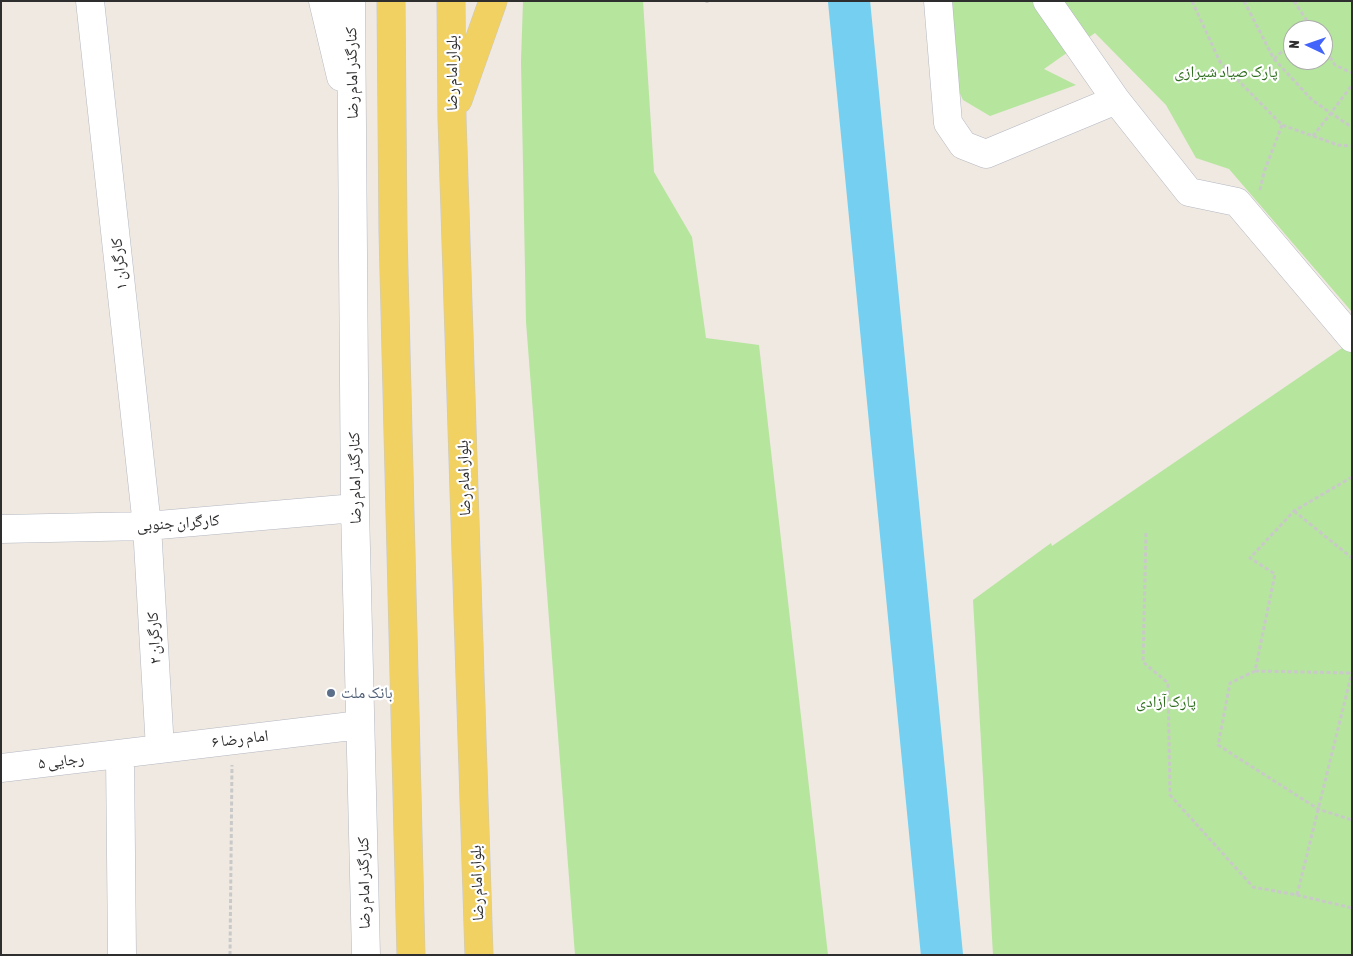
<!DOCTYPE html>
<meta charset="utf-8">
<style>
body{margin:0}
#map{position:relative;width:1353px;height:956px;overflow:hidden;background:#efe9e1;font-family:"Asap Condensed",sans-serif}
canvas{display:block}
.frame{position:absolute;inset:0;border:2px solid #2e2e2e;pointer-events:none}
.north{position:absolute;left:1283px;top:20px;width:50px;height:50px;box-sizing:border-box;background:#fff;border:1px solid #ababab;border-radius:50%;rotate:273deg;font-size:14px;font-weight:700;line-height:20px;text-align:center;color:#2e2e2e}
.north::after{content:'';display:block;margin:auto;width:18px;height:22px;background:#4264fb;clip-path:polygon(50% 0,100% 100%,50% 72%,0 100%)}
</style>
<div id="map">
<canvas width="1353" height="956"></canvas>
<div class="frame"></div>
<div class="north">N</div>
</div>
<script>
const c = document.querySelector('canvas').getContext('2d');
c.lineJoin = 'round';
function paint(path, color) { c.fillStyle = color; c.fill(path, 'evenodd'); }
const shape = rows => new Path2D(rows.map(r => 'M' + r).join(''));
function stroke(path, color, width, dash) { c.strokeStyle = color; c.lineWidth = width; c.lineCap = dash ? 'butt' : 'round'; c.setLineDash(dash || []); c.stroke(path); }
function drawText(font, color, halo, rows, align = 'center') {
  c.font = font + ' "Asap Condensed","Noto Naskh Arabic",sans-serif'; c.lineWidth = 4.5; c.setLineDash([]); c.textBaseline = 'middle'; c.strokeStyle = halo; c.fillStyle = color; for (const [text, x, y, turn = 0] of rows) {
    c.save(); c.translate(x, y); c.rotate((+turn || 0) * Math.PI / 180); c.textAlign = isNaN(turn) ? turn : align; if (halo) c.strokeText(text, 0, 0); c.fillText(text, 0, 0); c.restore();
  }
}
const green = shape([
 [523,1,643,1,654,172,692,237,706,338,759,345,828,955,575,955,526,322,521,61],
 [946,1,1352,1,1352,312,1229,169,1196,158,1166,105,1095,33,1044,69,1076,85,990,116,963,100,952,76],
 [1293,30,1323,30,1323,60,1293,60],
 [1348,344,1352,349,1352,955,993,955,973,600,1051,543,1052,546]
]);
const river = shape([
 [849,1,942,955]
]);
const path = shape([
 [707,1,707,3],
 [1192,1,1220,62,1282,125,1338,145,1352,146],
 [1244,1,1274,59,1312,100,1350,126],
 [1294,1,1313,30],
 [1305,30,1310,25],
 [1323,46,1335,65,1352,73],
 [1274,59,1293,41],
 [1313,136,1331,113,1352,85],
 [1260,190,1264,172,1282,125],
 [1352,477,1294,511,1250,558,1275,574,1255,671,1230,683,1218,745,1318,809,1352,820],
 [1294,511,1352,558],
 [1146,533,1143,662,1168,683,1170,795,1253,887,1297,895,1352,908],
 [1255,671,1352,673],
 [1297,895,1352,672],
 [230,955,232,765]
]);
const minor = shape([
 [90,1,147,526,160,749],
 [323,1,341,77],
 [351,1,355,508,366,955],
 [938,1,948,123,963,145,986,154,1116,100,1189,192,1237,202,1352,338],
 [1047,1,1116,100],
 [1,529,147,526,355,508],
 [120,754,122,955],
 [1,768,360,725]
]);
const major = shape([
 [391,1,393,231,411,955],
 [451,1,452,118,479,955],
 [458,100,493,1]
]);
const markers = [
 [331,693,5,"#5c6f8a"]
];
const parkNames = [
 ["پارک صیاد شیرازی",1226,72],
 ["پارک آزادی",1166,702]
];
const streetNames = [
 ["کنارگذر امام رضا",352,73,-91],
 ["بلوار امام رضا",452,73,-90],
 ["کارگران ۱",119,264,-96],
 ["کنارگذر امام رضا",355,478,-91],
 ["بلوار امام رضا",464,478,-92],
 ["کارگران جنوبی",178,523,-4],
 ["کارگران ۲",154,638,-93],
 ["امام رضا ۶",240,739,-7],
 ["رجایی ۵",61,761,-7],
 ["کنارگذر امام رضا",364,883,-91],
 ["بلوار امام رضا",477,883,-92]
];
const serviceNames = [
 ["بانک ملت",341,693]
];
paint(green, '#b6e59e');
stroke(river, '#75cff0', 42);
stroke(minor, '#b4b7c1', 29);
stroke(major, '#c9c9c9', 29);
stroke(path, '#c9c9c9', 3, [4, 2.5]);
stroke(minor, '#fff', 28);
stroke(major, '#f2d163', 28);
for (const [x, y, r, color] of markers) { const dot = new Path2D(); dot.arc(x, y, r, 0, 2 * Math.PI); c.fillStyle = color; c.fill(dot); stroke(dot, '#fff', 2); }
drawText('16px', '#2c6e1b', '#fff', parkNames);
drawText('16px', '#2e2e2e', '#fff', streetNames);
drawText('16px', '#4e5e75', '#fff', serviceNames, 'left');
</script>
